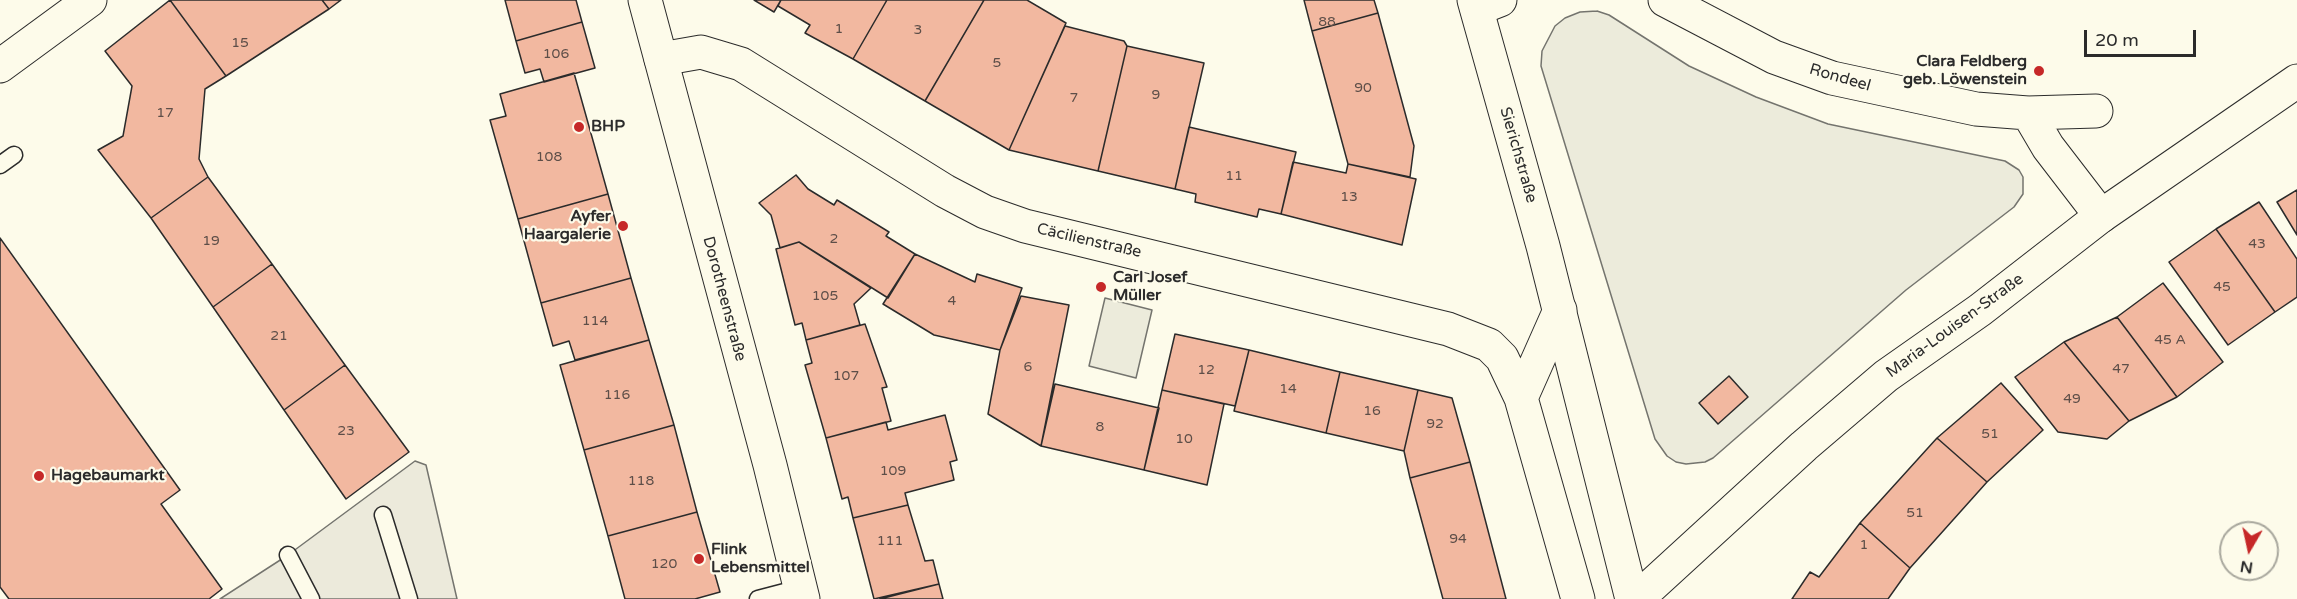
<!DOCTYPE html>
<meta charset="utf-8">
<style>
body{margin:0}
#map{position:relative;width:2297px;height:599px;overflow:hidden;background:#fdfbea;font-family:"Varela Round",sans-serif}
canvas{display:block}
.north{position:absolute;left:2219px;top:521px;width:60px;height:60px;box-sizing:border-box;background:#fdfbea;border:2px solid #a9a89e;border-radius:50%;rotate:189deg;font-size:16px;font-weight:700;line-height:24px;text-align:center;color:#2b2b2b}
.north::after{content:'';display:block;margin:auto;width:21px;height:27px;background:#c62828;clip-path:polygon(50% 0,100% 100%,50% 72%,0 100%)}
.scale{position:absolute;left:2084px;top:30px;width:112px;height:27px;box-sizing:border-box;border:3px solid #2b2b2b;border-top:0;padding-left:8px;font-size:18px;line-height:21px;white-space:nowrap;color:#2b2b2b;-webkit-text-stroke:4px #fdfbea;paint-order:stroke}
</style>
<div id="map">
<canvas width="2297" height="599"></canvas>
<div class="north">N</div>
<div class="scale">20 m</div>
</div>
<script>
const c = document.querySelector('canvas').getContext('2d');
c.lineJoin = 'round';
function paint(path, color) { c.fillStyle = color; c.fill(path, 'evenodd'); }
const shape = rows => new Path2D(rows.map(r => 'M' + r).join(''));
function stroke(path, color, width, dash) { c.strokeStyle = color; c.lineWidth = width; c.lineCap = dash ? 'butt' : 'round'; c.setLineDash(dash || []); c.stroke(path); }
function drawText(font, color, halo, rows, align = 'center') {
  c.font = font + ' "Varela Round",sans-serif'; c.lineWidth = 4.5; c.setLineDash([]); c.textBaseline = 'middle'; c.strokeStyle = halo; c.fillStyle = color; for (const [text, x, y, turn = 0] of rows) {
    c.save(); c.translate(x, y); c.rotate((+turn || 0) * Math.PI / 180); c.textAlign = isNaN(turn) ? turn : align; if (halo) c.strokeText(text, 0, 0); c.fillText(text, 0, 0); c.restore();
  }
}
const green = shape([
 [1597,11,1609,15,1689,66,1756,97,1828,124,2005,161,2019,170,2023,177,2023,194,2014,207,1906,290,1713,458,1705,462,1686,464,1676,462,1667,456,1655,439,1541,66,1542,51,1555,26,1565,18,1580,12,1597,11],
 [1105,298,1152,310,1136,378,1089,366,1105,298]
]);
const parking = shape([
 [415,461,426,465,457,599,220,599,288,555,415,461]
]);
const building = shape([
 [170,0,226,76,205,89,199,159,208,177,151,218,98,150,123,136,132,86,105,51,170,0],
 [170,0,322,0,329,9,226,76,170,0],
 [322,0,341,0,329,9,322,0],
 [505,0,576,0,582,22,516,41,505,0],
 [754,0,781,0,774,12,754,0],
 [781,0,887,0,853,59,805,33,810,25,778,6,781,0],
 [887,0,984,0,925,101,853,59,887,0],
 [984,0,1027,0,1066,23,1009,150,925,101,984,0],
 [1304,0,1374,0,1378,13,1312,31,1304,0],
 [1378,13,1414,146,1410,177,1348,164,1312,31,1378,13],
 [582,22,595,68,544,82,540,69,525,73,516,41,582,22],
 [1065,26,1124,41,1127,46,1098,171,1009,150,1065,26],
 [1127,46,1204,63,1175,189,1098,171,1127,46],
 [574,73,608,194,518,219,490,120,506,116,500,94,574,73],
 [1189,127,1296,152,1281,214,1259,209,1257,217,1195,202,1196,194,1175,189,1189,127],
 [1293,162,1346,173,1348,164,1416,179,1402,245,1281,214,1293,162],
 [796,175,808,189,834,205,837,200,889,232,886,236,915,254,888,298,799,242,780,248,771,215,759,203,796,175],
 [208,177,272,264,213,307,151,218,208,177],
 [2297,190,2297,235,2277,202,2297,190],
 [608,194,631,278,541,303,518,219,608,194],
 [2259,202,2297,259,2297,297,2275,312,2216,229,2259,202],
 [2216,229,2275,312,2228,345,2169,262,2216,229],
 [0,238,180,490,161,504,222,589,209,599,9,599,0,587,0,238],
 [799,242,871,288,854,304,860,325,806,340,802,323,795,325,776,249,799,242],
 [915,254,975,282,977,274,1022,288,1000,350,934,335,883,304,915,254],
 [272,264,345,365,284,410,213,307,272,264],
 [631,278,649,340,575,360,569,341,553,346,541,303,631,278],
 [2163,283,2223,362,2177,397,2117,317,2163,283],
 [1021,296,1069,305,1041,446,988,414,1000,350,1021,296],
 [2117,317,2177,397,2129,421,2064,342,2117,317],
 [865,324,887,387,882,388,891,421,826,438,805,365,812,363,806,340,865,324],
 [1175,334,1249,350,1235,406,1162,390,1175,334],
 [649,340,674,425,584,450,560,365,649,340],
 [2064,342,2129,421,2107,439,2058,432,2015,377,2064,342],
 [1249,350,1340,372,1326,433,1234,411,1249,350],
 [345,365,409,452,346,499,284,410,345,365],
 [1340,372,1418,390,1404,451,1326,433,1340,372],
 [1729,376,1748,397,1718,424,1699,403,1729,376],
 [2001,383,2043,430,1987,482,1937,438,2001,383],
 [1055,384,1159,408,1144,470,1041,446,1055,384],
 [1162,390,1224,404,1207,485,1144,470,1162,390],
 [1418,390,1452,398,1470,462,1410,478,1404,451,1418,390],
 [945,415,957,460,950,462,954,480,905,493,908,505,853,518,848,497,842,499,826,438,886,422,888,430,945,415],
 [674,425,697,512,608,536,584,450,674,425],
 [1937,438,1987,482,1910,568,1860,523,1937,438],
 [1470,462,1506,599,1443,599,1410,478,1470,462],
 [908,505,925,561,933,560,939,584,874,599,853,518,908,505],
 [697,512,720,592,695,599,625,599,608,536,697,512],
 [1860,523,1910,568,1888,599,1792,599,1810,572,1819,577,1860,523],
 [939,584,943,599,880,599,939,584]
]);
const lane = shape([
 [0,165,14,155],
 [383,515,409,599],
 [288,555,311,599],
 [758,599,800,588]
]);
const street = shape([
 [1665,0,1774,57,1832,78,1976,109,2028,113,2096,111],
 [1477,9,1500,0],
 [661,59,701,52,741,64,945,191,985,212,1025,226,1448,329,1489,345,1502,358,1521,398,1578,599],
 [0,66,90,0],
 [2028,113,2048,147,2101,216],
 [1521,398,1560,310]
]);
const secondary = shape([
 [645,0,770,465,803,599],
 [1474,0,1543,246,1632,599],
 [1637,599,1804,446,1886,376,1980,310,2101,216,2297,81]
]);
const markers = [
 [2039,71,6,"#c62828"],
 [579,127,6,"#c62828"],
 [623,226,6,"#c62828"],
 [1101,287,6,"#c62828"],
 [39,476,6,"#c62828"],
 [699,559,6,"#c62828"]
];
const numberNames = [
 ["88",1327,22],
 ["1",839,29],
 ["3",918,30],
 ["15",240,43],
 ["106",556,54],
 ["5",997,63],
 ["90",1363,88],
 ["9",1156,95],
 ["7",1074,98],
 ["17",165,113],
 ["108",549,157],
 ["11",1234,176],
 ["13",1349,197],
 ["2",834,239],
 ["19",211,241],
 ["43",2257,244],
 ["45",2222,287],
 ["105",825,296],
 ["4",952,301],
 ["114",595,321],
 ["21",279,336],
 ["45 A",2170,340],
 ["6",1028,367],
 ["47",2121,369],
 ["12",1206,370],
 ["107",846,376],
 ["14",1288,389],
 ["116",617,395],
 ["49",2072,399],
 ["16",1372,411],
 ["92",1435,424],
 ["8",1100,427],
 ["23",346,431],
 ["51",1990,434],
 ["10",1184,439],
 ["109",893,471],
 ["118",641,481],
 ["51",1915,513],
 ["94",1458,539],
 ["111",890,541],
 ["1",1864,545],
 ["120",664,564]
];
const poiNames = [
 ["Clara Feldberg",2027,62,"right"],
 ["geb. Löwenstein",2027,80,"right"],
 ["BHP",591,127],
 ["Ayfer",611,217,"right"],
 ["Haargalerie",611,235,"right"],
 ["Carl Josef",1113,278],
 ["Müller",1113,296],
 ["Hagebaumarkt",51,476],
 ["Flink",711,550],
 ["Lebensmittel",711,568]
];
const streetNames = [
 ["Rondeel",1840,78,16],
 ["Sierichstraße",1518,155,74],
 ["Cäcilienstraße",1089,241,13],
 ["Dorotheenstraße",724,299,75],
 ["Maria-Louisen-Straße",1955,326,-36]
];
paint(green, '#ecebdb');
stroke(green, '#74746e', 1.5);
paint(parking, '#eceadb');
stroke(parking, '#74746e', 1.5);
paint(building, '#f2b8a0');
stroke(building, '#2b2b2b', 1.5);
stroke(lane, '#2b2b2b', 19);
stroke(street, '#2b2b2b', 35);
stroke(secondary, '#2b2b2b', 35);
stroke(lane, '#fdfbea', 16);
stroke(street, '#fdfbea', 33);
stroke(secondary, '#fdfbea', 33);
for (const [x, y, r, color] of markers) { const dot = new Path2D(); dot.arc(x, y, r, 0, 2 * Math.PI); c.fillStyle = color; c.fill(dot); stroke(dot, '#fdfbea', 2); }
drawText('14px', '#5d4e48', null, numberNames);
drawText('bold 16px', '#2b2b2b', '#fdfbea', poiNames, 'left');
drawText('16px', '#2b2b2b', '#fdfbea', streetNames);
</script>
